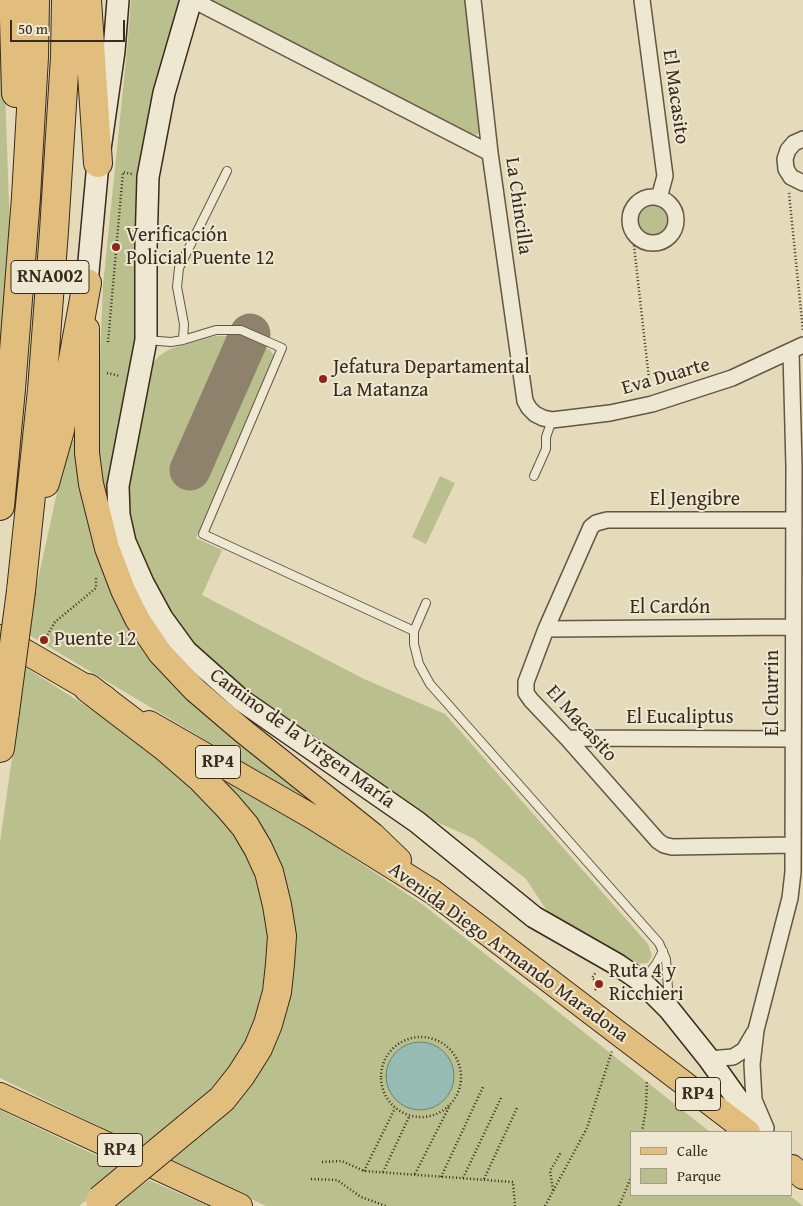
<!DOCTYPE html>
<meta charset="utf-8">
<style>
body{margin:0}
#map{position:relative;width:803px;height:1206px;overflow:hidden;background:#e5dbbb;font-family:"Gentium Book Plus",serif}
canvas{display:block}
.legend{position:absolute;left:630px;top:1131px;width:162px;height:65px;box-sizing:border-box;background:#eee8d3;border:1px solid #a69c8a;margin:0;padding:6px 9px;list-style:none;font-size:15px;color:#392a1c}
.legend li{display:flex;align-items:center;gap:10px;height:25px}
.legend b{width:25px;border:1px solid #a69c8a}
.scale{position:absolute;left:10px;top:20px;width:115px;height:22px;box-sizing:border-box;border:2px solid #392a1c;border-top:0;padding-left:6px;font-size:15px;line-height:18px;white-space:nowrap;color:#392a1c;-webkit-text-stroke:4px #eee8d3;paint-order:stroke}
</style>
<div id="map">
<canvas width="803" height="1206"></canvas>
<ul class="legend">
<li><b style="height:6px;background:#e2be7e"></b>Calle</li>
<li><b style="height:14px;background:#b9bf8d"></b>Parque</li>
</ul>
<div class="scale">50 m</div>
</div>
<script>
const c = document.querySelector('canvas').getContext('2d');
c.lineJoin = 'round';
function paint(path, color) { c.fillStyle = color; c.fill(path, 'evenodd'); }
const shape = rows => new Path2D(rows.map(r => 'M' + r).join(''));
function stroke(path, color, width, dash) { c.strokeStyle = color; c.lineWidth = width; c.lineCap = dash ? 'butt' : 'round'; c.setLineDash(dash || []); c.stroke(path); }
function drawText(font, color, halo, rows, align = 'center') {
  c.font = font + ' "Gentium Book Plus",serif'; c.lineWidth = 4; c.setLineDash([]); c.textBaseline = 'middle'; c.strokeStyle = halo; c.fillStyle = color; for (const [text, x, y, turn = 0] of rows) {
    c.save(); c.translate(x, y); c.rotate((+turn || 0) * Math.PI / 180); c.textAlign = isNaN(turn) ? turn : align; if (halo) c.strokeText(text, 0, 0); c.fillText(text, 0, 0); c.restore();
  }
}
const green = shape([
 [131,0,181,0,138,340,111,526,97,451,99,381,103,285,127,50],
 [208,0,466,0,480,128,479,133,476,135,471,134],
 [0,30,3,32,10,233,0,365],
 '638 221a15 15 0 1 1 30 0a15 15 0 1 1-30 0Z',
 [215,336,239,336,270,350,273,354,273,360,196,538,222,550,202,595,364,679,445,714,648,944,652,955,648,963,636,964,547,911,526,879,473,838,425,817,247,691,216,667,192,641,172,614,153,578,136,538,129,515,129,488,153,363,159,356,170,349],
 [71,438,73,438,76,445,114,592,309,797,307,799,303,798,29,635,35,593,68,442],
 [440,476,455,483,426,544,412,537],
 [25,667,119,727,169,762,238,833,257,871,272,937,268,992,235,1069,147,1150,0,1078,0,842],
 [198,763,294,819,422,904,710,1132,632,1132,632,1195,789,1195,803,1206,266,1206,163,1158,228,1104,293,934],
 [0,1110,125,1169,79,1206,0,1206],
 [149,1180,208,1206,115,1206]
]);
const water = shape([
 '386 1076a34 34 0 1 1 68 0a34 34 0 1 1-68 0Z'
]);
const taxiway = shape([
 [190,470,250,334]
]);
const path = shape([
 [789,193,803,331],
 [632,228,650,388],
 [108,342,123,172,132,174],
 [107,373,120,376],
 [44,641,55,622,96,588,96,576],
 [595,990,599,984,592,978,596,972],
 '381 1077a40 40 0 1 1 80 0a40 40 0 1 1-80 0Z',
 [642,1132,646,1108,647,1080],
 [322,1162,342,1161,364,1171,513,1182,515,1206],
 [364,1171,395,1108],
 [383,1172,410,1115],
 [415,1174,450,1105],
 [441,1177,483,1087],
 [463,1178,501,1098],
 [311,1179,337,1180,361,1197,386,1206],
 [484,1179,517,1108],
 [553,1190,550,1171,561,1152],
 [545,1206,587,1128,612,1051],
 [619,1206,632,1175]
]);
const lane = shape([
 [146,340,171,342,183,340,216,330,241,330,282,348,203,534,414,631,414,644,419,664,430,684,659,943,666,959,669,1004],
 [183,340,184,324,177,287,179,268,227,171],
 [534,476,546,449,546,437,552,420],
 [414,631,426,603],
 [639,976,650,972,656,964,663,951]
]);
const street = shape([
 [193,0,490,153],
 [473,0,490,153,525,401,529,408,535,414,543,418,552,420,610,413,652,404,732,378,803,345],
 [642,0,665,176,659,198],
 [803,139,794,143,788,150,785,159,786,169,791,177,803,183],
 '630 220a23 23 0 1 1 46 0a23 23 0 1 1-46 0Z',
 [546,629,793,627],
 [567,738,793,739],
 [793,845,672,847,664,845,658,841,567,738,531,700,526,693,526,682,546,629,591,527,596,523,607,520,794,520],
 [709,1059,733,1057,744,1050,754,1033],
 [766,1128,754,1100,752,1064,756,1030,790,898,793,872,794,466,791,352]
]);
const secondary = shape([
 [191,0,164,93,148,177,146,248,146,340,118,486,119,515,125,542,143,583,162,618,186,651,241,700,417,822,534,917,618,965,641,981,669,1009,709,1059,761,1132],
 [87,283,98,163,114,51,118,0]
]);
const primary = shape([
 [87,329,87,453,91,484,107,548,123,590,137,619,160,653,195,690,243,731,373,835,399,860],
 [0,637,105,698],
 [149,723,311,816,433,892,748,1132],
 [0,1095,240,1206],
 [792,1167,803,1177]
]);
const highway = shape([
 [11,0,14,19,16,93],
 [87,0,98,163],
 [45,483,60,430,87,283],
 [0,506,11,389,26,197,34,57,35,0],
 [21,591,42,390,54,231,65,57,66,0],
 [88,688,164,746,202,779,228,806,245,826,258,848,269,872,277,905,282,936,280,964,277,992,268,1024,258,1048,241,1075,222,1099,187,1128],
 [0,748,5,712]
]);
const highwayBridge = shape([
 [5,712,21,591],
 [100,1200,187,1128]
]);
const markers = [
 [116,247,5,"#8f2418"],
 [323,379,5,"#8f2418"],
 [44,640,5,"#8f2418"],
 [599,984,5,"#8f2418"]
];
const shields = [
 [50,277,78],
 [218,762,45],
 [698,1094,45],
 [120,1150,45]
];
const shieldNames = [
 ["RNA002",50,277],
 ["RP4",218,762],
 ["RP4",698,1094],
 ["RP4",120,1150]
];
const streetNames = [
 ["El Macasito",675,97,82],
 ["La Chincilla",518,206,82],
 ["Eva Duarte",666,377,-16],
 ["El Jengibre",695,500],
 ["El Cardón",670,608],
 ["El Churrin",773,693,-90],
 ["El Eucaliptus",680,718],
 ["El Macasito",581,724,48],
 ["Camino de la Virgen María",302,739,36],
 ["Avenida Diego Armando Maradona",508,953,36]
];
const poiNames = [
 ["Verificación",126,236],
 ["Policial Puente 12",126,259],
 ["Jefatura Departamental",333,368],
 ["La Matanza",333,391],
 ["Puente 12",54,640],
 ["Ruta 4 y",609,972],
 ["Ricchieri",609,995]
];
paint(green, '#b9bf8d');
paint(water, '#96bbb3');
stroke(water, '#718177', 1);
stroke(taxiway, '#8f826c', 41);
stroke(lane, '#645644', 10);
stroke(street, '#645644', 18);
stroke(secondary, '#392a1c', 24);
stroke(primary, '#392a1c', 26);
stroke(highway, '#392a1c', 30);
stroke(path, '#392a1c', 2.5, [1, 2.5]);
stroke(lane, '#eee8d3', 8);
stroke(street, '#eee8d3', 15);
stroke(secondary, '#eee8d3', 21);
stroke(primary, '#e2be7e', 24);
stroke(highway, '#e2be7e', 28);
stroke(highwayBridge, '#392a1c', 30, []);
stroke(highwayBridge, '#e2be7e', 28);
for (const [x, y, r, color] of markers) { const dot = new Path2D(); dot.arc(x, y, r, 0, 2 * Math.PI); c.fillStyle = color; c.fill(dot); stroke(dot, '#eee8d3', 2); }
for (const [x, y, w] of shields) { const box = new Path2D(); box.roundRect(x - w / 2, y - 16.5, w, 33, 4); c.fillStyle = '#eee8d3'; c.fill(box); stroke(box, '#392a1c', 1); }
drawText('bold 19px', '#392a1c', null, shieldNames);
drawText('20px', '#392a1c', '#eee8d3', streetNames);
drawText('20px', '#392a1c', '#eee8d3', poiNames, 'left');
</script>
